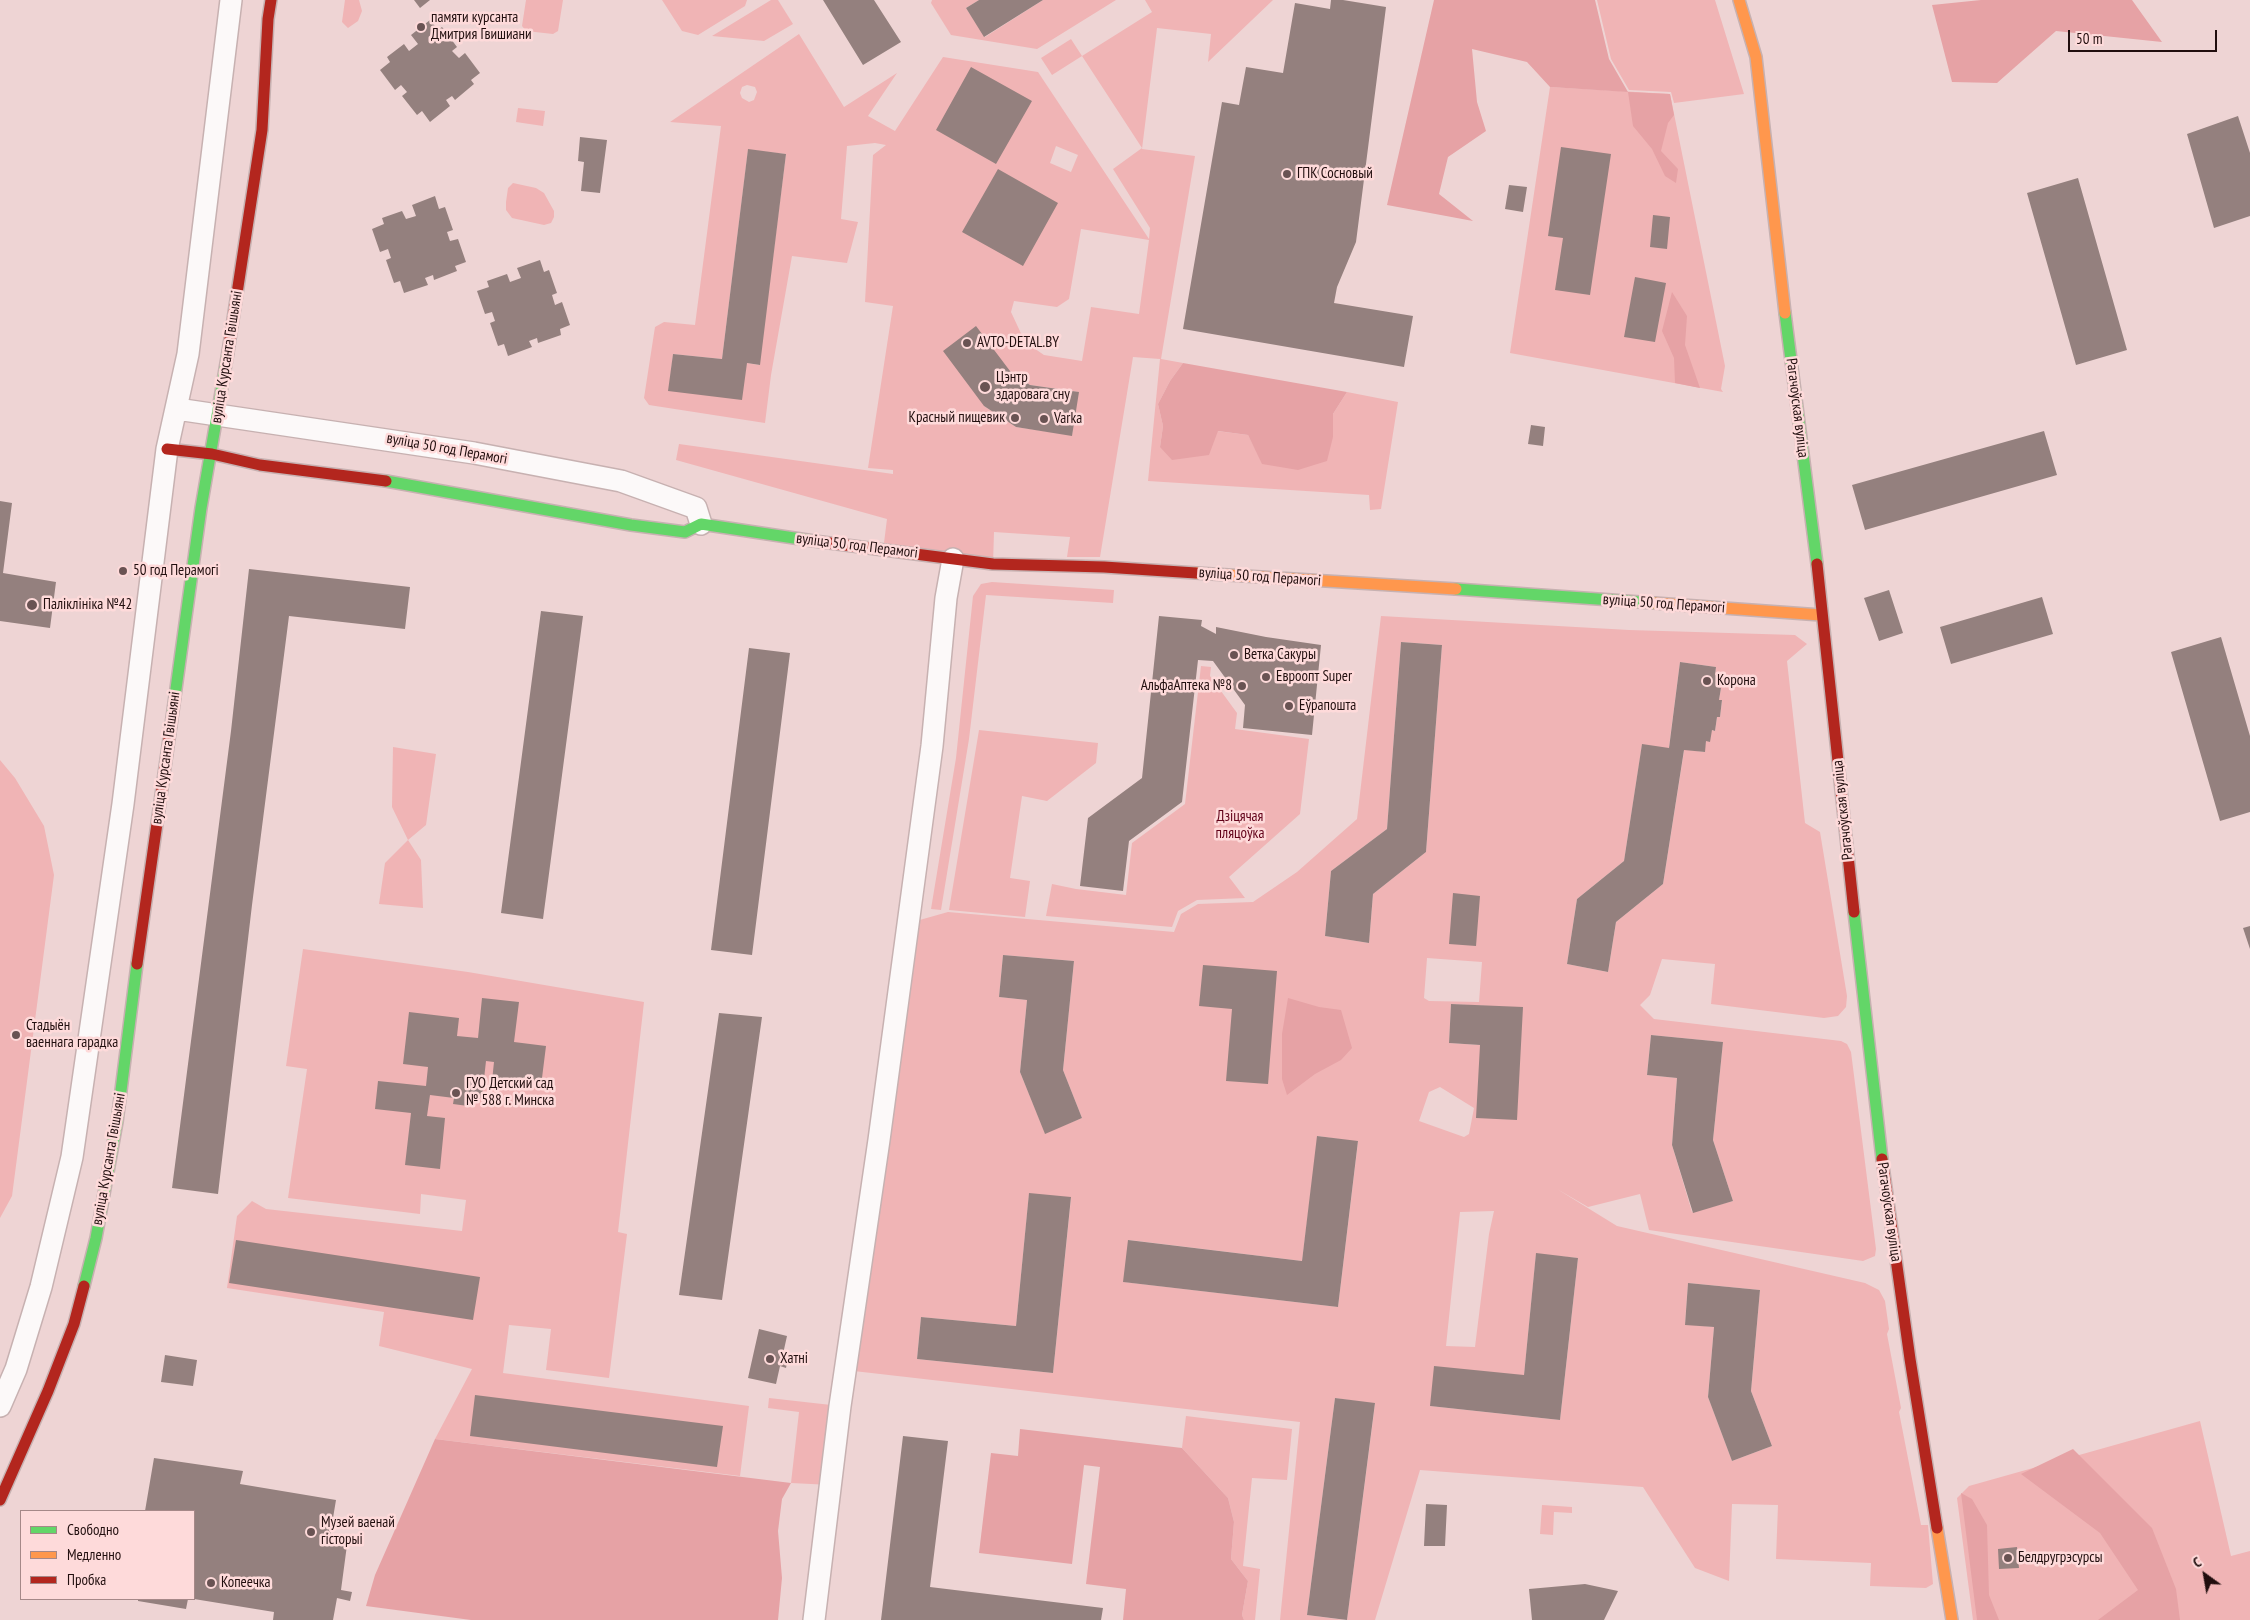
<!DOCTYPE html>
<meta charset="utf-8">
<style>
body{margin:0}
#map{position:relative;width:2250px;height:1620px;overflow:hidden;background:#eed4d4;font-family:"PT Sans Narrow",sans-serif}
canvas{display:block}
.legend{position:absolute;left:20px;top:1510px;width:175px;height:90px;box-sizing:border-box;background:#fedada;border:1px solid #a68888;margin:0;padding:6px 9px;list-style:none;font-size:15px;color:#210e0e}
.legend li{display:flex;align-items:center;gap:10px;height:25px}
.legend b{width:25px;border:1px solid #a68888}
.north{position:absolute;left:2180px;top:1550px;width:50px;height:50px;-webkit-text-stroke:4px #fedada;paint-order:stroke;rotate:328deg;font-size:14px;font-weight:700;line-height:20px;text-align:center;color:#210e0e}
.north::after{content:'';display:block;margin:auto;width:18px;height:22px;background:#210e0e;clip-path:polygon(50% 0,100% 100%,50% 72%,0 100%)}
.scale{position:absolute;left:2068px;top:30px;width:149px;height:22px;box-sizing:border-box;border:2px solid #210e0e;border-top:0;padding-left:6px;font-size:15px;line-height:18px;white-space:nowrap;color:#210e0e;-webkit-text-stroke:4px #fedada;paint-order:stroke}
</style>
<div id="map">
<canvas width="2250" height="1620"></canvas>
<ul class="legend">
<li><b style="height:6px;background:#63d668"></b>Свободно</li>
<li><b style="height:6px;background:#ff974d"></b>Медленно</li>
<li><b style="height:6px;background:#b3261e"></b>Пробка</li>
</ul>
<div class="north">С</div>
<div class="scale">50 m</div>
</div>
<script>
const c = document.querySelector('canvas').getContext('2d');
c.lineJoin = 'round';
function paint(path, color) { c.fillStyle = color; c.fill(path, 'evenodd'); }
const shape = rows => new Path2D(rows.map(r => 'M' + r).join(''));
function stroke(path, color, width, dash) { c.strokeStyle = color; c.lineWidth = width; c.lineCap = dash ? 'butt' : 'round'; c.setLineDash(dash || []); c.stroke(path); }
function drawText(font, color, halo, rows, align = 'center') {
  c.font = font + ' "PT Sans Narrow",sans-serif'; c.lineWidth = 5; c.setLineDash([]); c.textBaseline = 'middle'; c.strokeStyle = halo; c.fillStyle = color; for (const [text, x, y, turn = 0] of rows) {
    c.save(); c.translate(x, y); c.rotate((+turn || 0) * Math.PI / 180); c.textAlign = isNaN(turn) ? turn : align; if (halo) c.strokeText(text, 0, 0); c.fillText(text, 0, 0); c.restore();
  }
}
const green = shape([
 [345,0,359,0,362,11,358,21,348,28,342,22],
 [526,0,563,0,558,31,553,34,526,31,522,26],
 [662,0,747,0,745,6,698,35,682,31],
 [771,0,778,0,793,24,764,41,712,36],
 [932,0,979,0,966,8,985,37,1043,0,1116,0,1037,49,951,35,931,3],
 [1145,0,1273,0,1208,62,1211,34,1157,28,1142,149,1195,156,1161,359,1183,363,1170,381,1158,404,1163,426,1160,447,1217,431,1248,435,1263,464,1333,437,1333,414,1347,392,1398,402,1381,509,1370,510,1369,495,1148,481,1160,359,1133,357,1100,557,1067,557,1070,537,994,532,993,564,883,551,887,519,676,460,679,444,893,474,893,470,868,468,893,306,865,302,873,155,886,145,875,143,847,146,841,219,858,222,847,263,792,256,771,375,765,423,649,405,644,398,655,327,664,322,695,325,721,126,670,122,799,34,844,107,897,73,868,116,895,131,943,57,1038,72,1149,239,1150,228,1113,169,1142,148,1082,56,1052,75,1041,58,1071,39,1082,56,1152,12],
 [747,85,755,87,757,92,754,100,749,102,742,98,740,93,742,87],
 [1056,146,1078,155,1071,172,1050,163],
 [748,150,786,154,759,365,747,363,669,391,673,354,722,359],
 [1081,229,1149,240,1139,314,1091,307,1082,361,1044,355,1025,342,1011,312,1014,301,1057,307,1069,299],
 [1010,371,1030,385,1078,392,1072,435,1016,427,984,406],
 [1597,0,1715,0,1744,94,1674,103,1671,92,1629,90,1611,59],
 [1550,87,1670,94,1725,366,1721,389,1723,392,1510,353],
 [518,108,545,111,543,126,516,122],
 [513,183,536,188,544,193,554,211,554,217,551,223,544,225,512,218,506,210,506,202,508,188],
 [992,582,1114,590,1113,603,986,595,969,739,941,910,931,909,956,758,973,596,981,584],
 [1381,616,1629,630,1795,635,1807,644,1787,661,1805,823,1820,832,1847,996,1846,1007,1838,1016,1824,1018,1711,1004,1715,964,1662,959,1650,995,1640,1005,1654,1019,1841,1041,1847,1044,1851,1052,1876,1249,1875,1256,1863,1261,1649,1230,1640,1194,1588,1207,1557,1189,1617,1226,1865,1283,1879,1290,1885,1301,1889,1329,1887,1334,1901,1408,1899,1412,1921,1525,1928,1525,1933,1584,1926,1588,1870,1586,1871,1563,1776,1559,1778,1505,1732,1504,1729,1581,1695,1568,1643,1487,1420,1470,1375,1620,1347,1620,1375,1404,1335,1398,1307,1615,1345,1620,1280,1620,1300,1422,845,1370,909,923,948,912,1174,932,1181,914,1198,904,1253,902,1297,872,1357,819],
 [1401,642,1442,645,1426,852,1373,894,1369,943,1325,936,1331,871,1387,829],
 [1680,662,1716,667,1715,675,1719,676,1718,687,1721,688,1719,700,1722,701,1720,717,1717,717,1715,731,1712,730,1706,741,1704,752,1669,747],
 [1642,745,1684,751,1663,884,1616,922,1608,972,1567,964,1577,899,1624,861],
 [1003,955,1074,961,1063,1070,1082,1118,1045,1133,1020,1072,1027,1000,999,997],
 [1427,958,1482,962,1479,1002,1429,1001,1424,998],
 [1451,1004,1523,1008,1480,1045,1449,1043],
 [1651,1035,1723,1042,1713,1140,1733,1201,1692,1212,1672,1145,1677,1078,1647,1075],
 [1440,1087,1474,1108,1469,1134,1464,1137,1419,1121,1429,1092],
 [1318,1136,1358,1142,1338,1307,1124,1282,1129,1240,1302,1261],
 [1029,1194,1071,1198,1053,1373,917,1359,921,1317,1016,1326],
 [1494,1211,1489,1234,1475,1347,1446,1346,1460,1212],
 [1536,1254,1578,1258,1560,1420,1430,1406,1524,1375],
 [1688,1283,1760,1290,1751,1391,1772,1446,1732,1461,1708,1397,1714,1327,1685,1324],
 [1201,666,1211,667,1210,676,1237,713,1235,729,1309,739,1300,814,1229,877,1245,898,1197,900,1178,911,1172,927,1046,916,1052,884,1076,889,1126,895,1132,843,1185,804],
 [979,730,1098,743,1096,763,1047,801,1022,796,1010,878,1030,881,1025,917,949,910],
 [393,747,436,754,426,825,408,840,421,860,423,908,379,904,385,863,408,840,392,807],
 [0,760,15,778,44,826,54,875,12,1196,0,1218],
 [303,949,468,972,644,1002,618,1232,627,1234,609,1378,546,1370,551,1329,509,1325,503,1373,749,1406,740,1476,435,1439,472,1369,379,1346,384,1312,227,1288,237,1216,252,1201,266,1209,462,1231,466,1200,421,1194,420,1214,288,1198,307,1069,286,1066],
 [769,1398,840,1406,831,1485,791,1483,799,1412,768,1408],
 [1186,1416,1292,1429,1287,1480,1252,1478,1243,1566,1260,1569,1255,1620,1244,1620,1242,1615,1248,1581,1231,1559,1234,1522,1228,1498,1182,1448],
 [2200,1421,2231,1556,2250,1551,2250,1620,1973,1620,1957,1498,1969,1486],
 [1542,1505,1572,1507,1572,1513,1554,1512,1553,1535,1540,1534]
]);
const forest = shape([
 [1434,0,1595,0,1609,59,1628,92,1670,94,1674,115,1668,123,1661,151,1678,169,1676,183,1665,176,1652,149,1633,126,1628,92,1550,87,1527,62,1472,49,1477,102,1486,131,1448,157,1439,194,1473,221,1387,205],
 [1981,0,2132,0,2162,42,2056,31,1997,83,1952,82,1932,5],
 [1672,292,1687,316,1685,345,1700,388,1675,383,1674,358,1662,331],
 [1183,363,1347,392,1333,414,1333,437,1327,461,1298,470,1262,464,1248,435,1218,431,1209,455,1172,460,1160,447,1163,426,1158,404,1170,381],
 [1288,998,1319,1007,1341,1010,1352,1048,1341,1060,1315,1074,1287,1095,1282,1079,1282,1034],
 [1020,1429,1182,1448,1228,1498,1234,1522,1231,1559,1248,1581,1242,1615,1244,1620,1123,1620,1126,1589,1086,1584,1100,1467,1084,1465,1072,1564,979,1553,991,1453,1018,1456],
 [435,1439,791,1483,782,1499,778,1531,782,1578,778,1620,471,1620,366,1606,375,1575],
 [2073,1449,2152,1528,2176,1589,2180,1620,2098,1620,2138,1590,2100,1533,2021,1474],
 [1961,1493,1972,1499,1987,1525,1989,1595,1999,1620,1977,1620]
]);
const building = shape([
 [414,0,430,0,420,8],
 [823,0,874,0,901,42,863,65],
 [979,0,1043,0,984,37,966,8],
 [1331,0,1343,0,1386,7,1356,242,1337,287,1334,303,1413,316,1404,367,1183,329,1222,102,1239,105,1246,67,1283,73,1295,3,1330,9],
 [430,20,438,30,442,27,457,47,452,51,459,58,465,53,480,73,471,80,474,84,455,100,452,96,446,100,450,106,430,122,422,111,417,115,402,96,407,92,401,85,395,90,380,70,390,62,387,57,404,44,409,51,418,44,411,35],
 [971,67,1032,101,996,164,936,130],
 [2238,116,2250,153,2250,216,2214,228,2187,134],
 [580,137,607,140,600,193,581,191,584,162,578,161],
 [1561,147,1611,154,1590,295,1555,290,1563,238,1548,236],
 [748,149,786,154,760,365,747,363,742,400,668,391,673,354,722,359],
 [998,169,1058,203,1023,266,962,232],
 [2078,178,2127,350,2076,365,2027,193],
 [1509,185,1527,187,1523,212,1505,209],
 [435,196,439,209,445,207,453,230,447,232,450,241,458,239,466,262,455,266,457,271,434,280,433,275,425,278,428,285,404,293,400,281,394,283,386,260,391,258,388,249,380,252,372,229,384,224,382,218,402,211,406,219,416,216,412,205],
 [1653,215,1670,217,1667,249,1650,247],
 [540,260,544,272,549,270,557,293,552,295,555,305,562,302,570,325,560,329,561,335,538,343,537,338,529,341,532,347,508,356,504,344,498,346,490,323,495,321,492,312,485,314,477,291,489,287,487,281,507,274,510,282,521,278,517,268],
 [1635,277,1666,283,1655,342,1624,337],
 [976,326,1010,371,1030,385,1079,392,1072,436,1016,427,984,406,943,351],
 [1531,425,1545,427,1543,446,1528,444],
 [2044,431,2057,475,1865,530,1852,485],
 [0,501,12,503,3,573,56,582,50,628,0,621],
 [249,569,410,587,405,629,289,616,252,905,218,1194,172,1188,231,731],
 [1889,590,1903,633,1879,641,1864,598],
 [2042,597,2053,634,1951,664,1940,627],
 [541,611,583,616,543,919,501,913],
 [1159,616,1202,620,1201,626,1216,634,1216,627,1266,637,1321,645,1312,735,1243,728,1245,705,1213,661,1198,660,1182,802,1129,841,1123,891,1080,886,1088,818,1142,778],
 [2221,637,2250,736,2250,812,2220,821,2171,652],
 [1401,642,1442,645,1426,852,1373,894,1369,943,1325,936,1331,871,1387,829],
 [749,648,790,653,752,955,711,950],
 [1680,662,1716,667,1715,675,1719,676,1718,687,1721,688,1719,700,1722,700,1720,717,1717,717,1715,731,1712,730,1710,742,1706,741,1705,752,1684,750,1663,884,1616,922,1608,972,1567,964,1577,899,1624,861,1642,744,1669,748],
 [1453,893,1480,896,1476,946,1449,944],
 [2250,926,2250,949,2243,928],
 [1003,955,1074,961,1063,1070,1082,1118,1045,1134,1020,1072,1027,1000,999,997],
 [1203,965,1277,971,1268,1084,1226,1081,1232,1009,1199,1006],
 [482,998,519,1002,514,1042,546,1046,541,1086,492,1081,494,1062,486,1061,482,1097,468,1106,453,1104,454,1098,430,1095,427,1116,445,1118,440,1169,405,1165,411,1113,375,1109,378,1081,426,1086,428,1067,403,1064,409,1012,459,1018,457,1036,478,1038],
 [1451,1004,1523,1007,1517,1120,1476,1118,1480,1045,1449,1043],
 [719,1013,762,1017,722,1300,679,1295],
 [1651,1035,1723,1042,1713,1140,1733,1201,1693,1213,1672,1145,1677,1078,1647,1075],
 [1317,1136,1358,1141,1338,1307,1123,1282,1128,1240,1302,1261],
 [1029,1193,1071,1197,1053,1373,917,1359,921,1317,1016,1326],
 [236,1240,480,1277,473,1320,229,1283],
 [1536,1253,1578,1258,1560,1420,1430,1406,1434,1366,1524,1375],
 [1688,1283,1760,1290,1751,1391,1772,1446,1732,1461,1708,1397,1714,1327,1685,1325],
 [759,1329,787,1336,783,1354,789,1356,787,1363,786,1368,780,1366,776,1384,748,1378],
 [165,1355,197,1360,193,1386,161,1382],
 [475,1395,723,1426,717,1467,470,1436],
 [1335,1398,1375,1403,1347,1620,1307,1615],
 [903,1436,948,1441,930,1587,1103,1608,1101,1620,881,1620],
 [154,1458,243,1471,240,1484,336,1500,329,1542,347,1545,341,1590,352,1592,350,1601,337,1598,333,1620,273,1620,274,1612,194,1599,194,1511,145,1511],
 [1426,1504,1447,1505,1445,1546,1424,1546],
 [2017,1547,2019,1568,1999,1569,1998,1549],
 [1585,1584,1618,1591,1604,1620,1532,1620,1529,1589],
 [138,1599,188,1599,186,1609,138,1601]
]);
const street = shape([
 [177,409,474,453,621,481,696,508,701,524],
 [0,1406,16,1369,41,1287,72,1157,123,804,167,449,188,354,231,0],
 [814,1620,840,1406,879,1140,932,746,946,598,953,559]
]);
const fast = shape([
 [1785,313,1817,564],
 [386,481,631,525,685,532,701,524,814,541],
 [1456,589,1654,603],
 [171,725,201,508,228,352],
 [1854,912,1882,1159],
 [84,1286,96,1238,117,1122,137,964]
]);
const slow = shape([
 [1739,0,1756,57,1785,313],
 [1196,573,1456,589],
 [1654,603,1821,615],
 [1937,1528,1952,1620]
]);
const jam = shape([
 [228,352,262,130,268,19,271,0],
 [167,449,212,454,260,465,386,481],
 [814,541,993,564,1104,567,1196,573],
 [1817,564,1854,912],
 [137,964,171,725],
 [1882,1159,1910,1359,1937,1528],
 [0,1500,48,1391,74,1324,84,1286]
]);
const markers = [
 [421,27,5,"#695353"],
 [1287,174,5,"#695353"],
 [967,343,5,"#695353"],
 [985,387,6,"#695353"],
 [1015,418,5,"#695353"],
 [1044,419,5,"#695353"],
 [123,571,5,"#695353"],
 [32,605,6,"#695353"],
 [1234,655,5,"#695353"],
 [1266,677,5,"#695353"],
 [1707,681,5,"#695353"],
 [1242,686,5,"#695353"],
 [1289,706,5,"#695353"],
 [16,1035,5,"#695353"],
 [456,1093,5,"#695353"],
 [770,1359,5,"#695353"],
 [311,1532,5,"#695353"],
 [2008,1558,5,"#695353"],
 [211,1583,5,"#695353"]
];
const poiNames = [
 ["памяти курсанта",431,18],
 ["Дмитрия Гвишиани",431,35],
 ["ГПК Сосновый",1297,174],
 ["AVTO-DETAL.BY",977,343],
 ["Цэнтр",996,378],
 ["здаровага сну",996,395],
 ["Красный пищевик",1005,418,"right"],
 ["Varka",1054,419],
 ["50 год Перамогі",133,571],
 ["Паліклініка №42",43,605],
 ["Ветка Сакуры",1244,655],
 ["Евроопт Super",1276,677],
 ["Корона",1717,681],
 ["АльфаАптека №8",1232,686,"right"],
 ["Еўрапошта",1299,706],
 ["Стадыён",26,1026],
 ["ваеннага гарадка",26,1043],
 ["ГУО Детский сад",466,1084],
 ["№ 588 г. Минска",466,1101],
 ["Хатні",780,1359],
 ["Музей ваенай",321,1523],
 ["гісторыі",321,1540],
 ["Белдругрэсурсы",2018,1558],
 ["Копеечка",221,1583]
];
const streetNames = [
 ["вуліца Курсанта Гвішыяні",227,357,-81],
 ["Рагачоўская вуліца",1797,408,83],
 ["вуліца 50 год Перамогі",447,449,10],
 ["вуліца 50 год Перамогі",857,546,7],
 ["вуліца 50 год Перамогі",1260,577,4],
 ["вуліца 50 год Перамогі",1664,604,4],
 ["вуліца Курсанта Гвішыяні",166,758,-82],
 ["Рагачоўская вуліца",1843,810,-96],
 ["вуліца Курсанта Гвішыяні",109,1159,-80],
 ["Рагачоўская вуліца",1889,1212,82]
];
const parkNames = [
 ["Дзіцячая",1240,817],
 ["пляцоўка",1240,834]
];
paint(green, '#f0b4b5');
paint(forest, '#e6a2a5');
paint(building, '#94807e');
stroke(street, '#c7b1b1', 24);
stroke(fast, '#c7b1b1', 14);
stroke(slow, '#c7b1b1', 14);
stroke(jam, '#c7b1b1', 14);
stroke(street, '#fcf9f9', 21);
stroke(fast, '#63d668', 11);
stroke(slow, '#ff974d', 11);
stroke(jam, '#b3261e', 11);
for (const [x, y, r, color] of markers) { const dot = new Path2D(); dot.arc(x, y, r, 0, 2 * Math.PI); c.fillStyle = color; c.fill(dot); stroke(dot, '#fedada', 2); }
drawText('15px', '#210e0e', '#fedada', poiNames, 'left');
drawText('15px', '#210e0e', '#fedada', streetNames);
drawText('15px', '#610118', '#fedada', parkNames);
</script>
